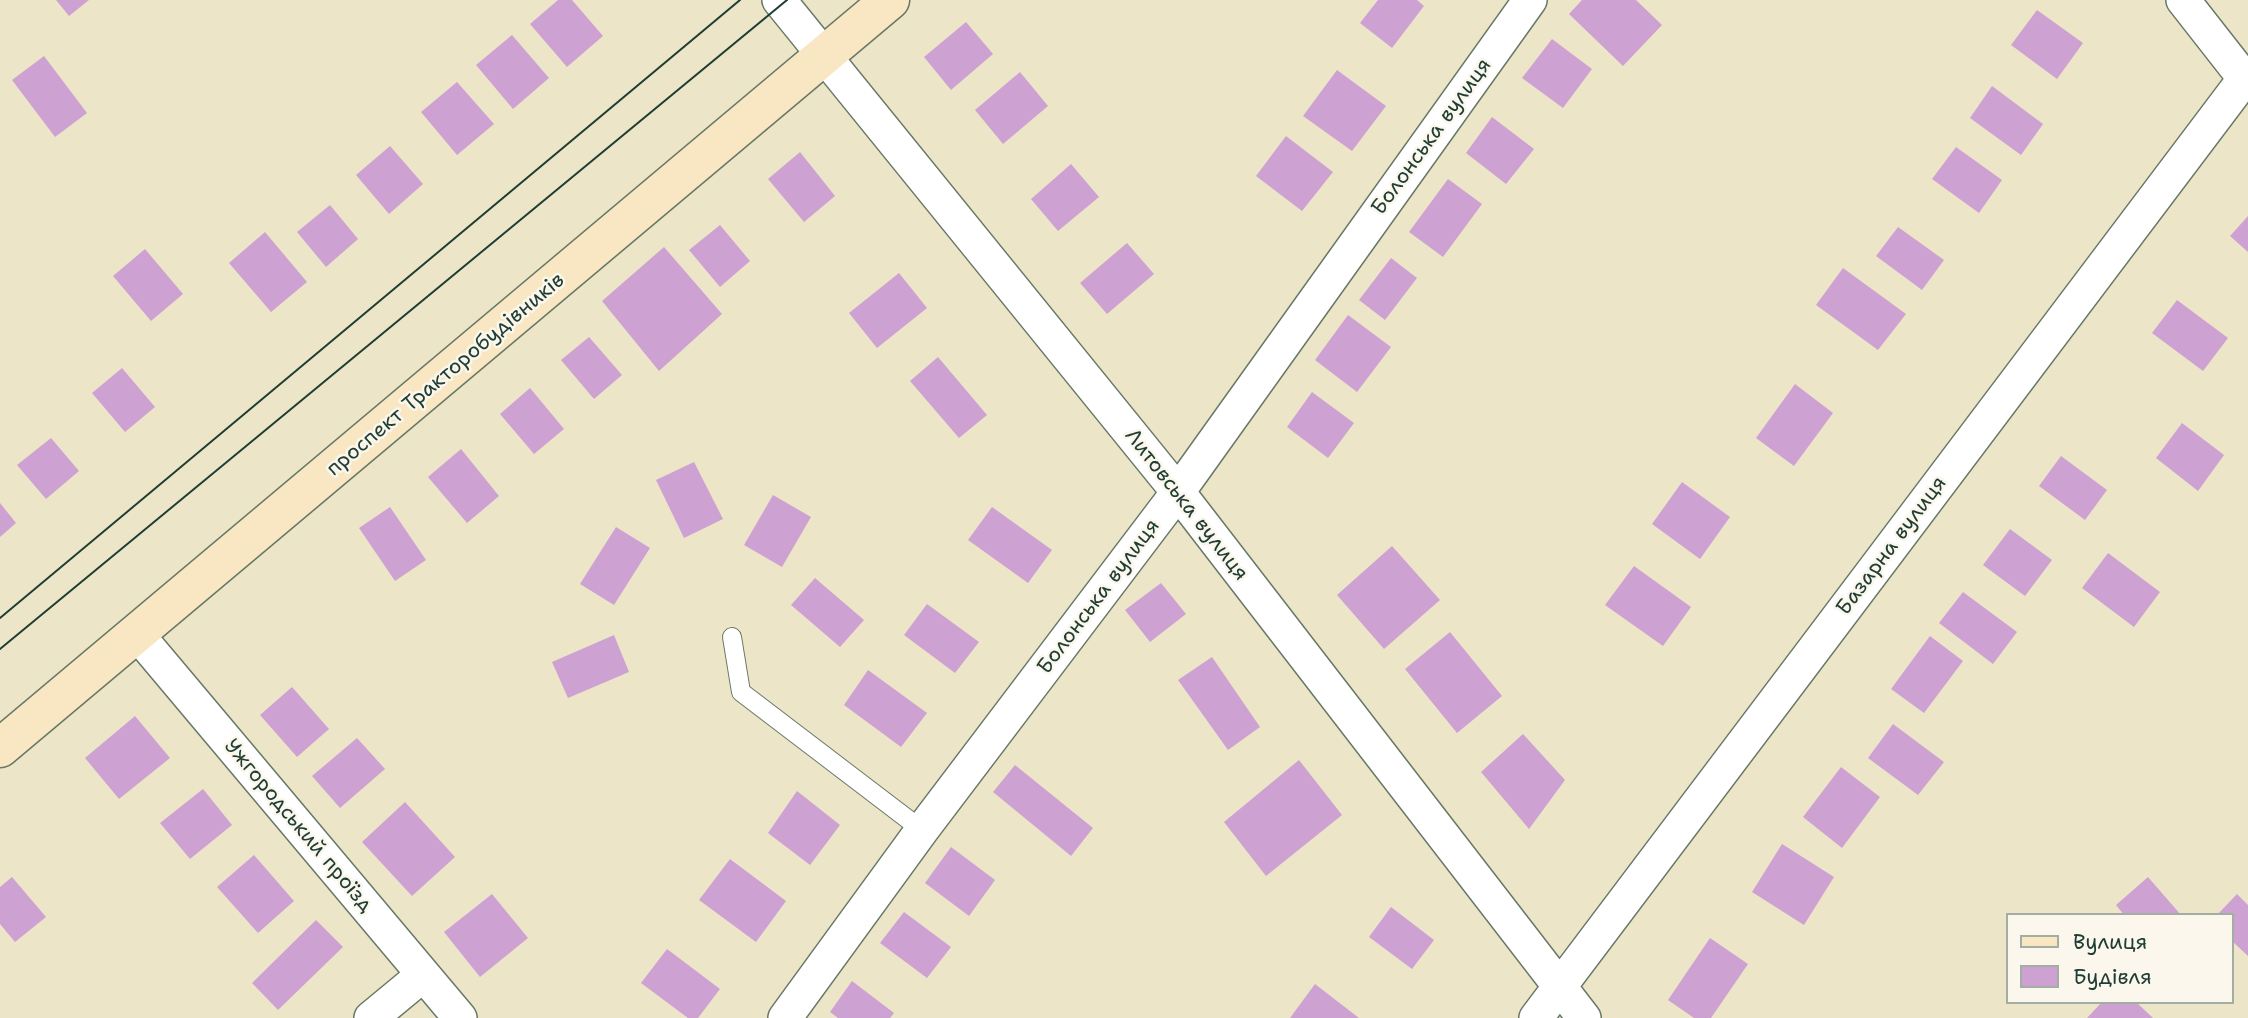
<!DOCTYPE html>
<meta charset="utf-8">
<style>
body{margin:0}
#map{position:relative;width:2248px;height:1018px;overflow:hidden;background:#ece5c7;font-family:"Shantell Sans",sans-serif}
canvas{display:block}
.legend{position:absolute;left:2006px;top:913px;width:228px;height:91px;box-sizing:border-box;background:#fbf7ec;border:2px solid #a3ada2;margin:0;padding:9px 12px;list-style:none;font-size:21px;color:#1f3d34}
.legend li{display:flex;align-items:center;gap:14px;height:35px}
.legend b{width:35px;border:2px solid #a3ada2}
</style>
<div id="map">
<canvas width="2248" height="1018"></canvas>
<ul class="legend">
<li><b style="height:9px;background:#f9e7c3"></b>Вулиця</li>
<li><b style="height:19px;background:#cda2d3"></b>Будівля</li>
</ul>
</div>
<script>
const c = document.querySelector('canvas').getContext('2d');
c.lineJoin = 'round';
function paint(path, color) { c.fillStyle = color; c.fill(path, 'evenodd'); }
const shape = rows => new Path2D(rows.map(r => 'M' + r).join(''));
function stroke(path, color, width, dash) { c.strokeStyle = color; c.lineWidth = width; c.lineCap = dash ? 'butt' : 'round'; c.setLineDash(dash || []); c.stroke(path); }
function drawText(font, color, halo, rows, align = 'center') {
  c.font = font + ' "Shantell Sans",sans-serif'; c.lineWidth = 5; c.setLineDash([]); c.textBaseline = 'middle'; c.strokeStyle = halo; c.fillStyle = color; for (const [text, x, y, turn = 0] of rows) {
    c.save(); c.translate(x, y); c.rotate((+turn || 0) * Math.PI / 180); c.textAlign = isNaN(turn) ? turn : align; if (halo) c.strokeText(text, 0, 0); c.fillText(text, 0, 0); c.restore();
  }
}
const building = shape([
 [56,0,89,0,69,16],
 [558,0,572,0,603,36,567,67,530,24],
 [1378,0,1417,0,1424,6,1392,48,1360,23],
 [1582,0,1636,0,1662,25,1623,66,1569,14],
 [2037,10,2083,43,2057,79,2011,45],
 [966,22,993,54,951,90,924,57],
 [512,35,549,78,513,109,476,65],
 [1552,39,1592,69,1563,108,1522,78],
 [44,56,87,113,55,137,12,80],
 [1337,70,1386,106,1352,151,1303,116],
 [1020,72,1048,106,1003,144,975,110],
 [457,82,494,124,457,155,421,112],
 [1992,86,2043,124,2021,155,1970,118],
 [1492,117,1534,149,1506,184,1466,153],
 [1286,136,1333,172,1302,211,1256,176],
 [390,146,423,184,389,214,356,175],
 [1956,147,2002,180,1979,213,1932,179],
 [800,152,835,196,804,222,768,179],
 [1071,164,1099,197,1058,231,1031,199],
 [1448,179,1482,204,1443,257,1409,232],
 [330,205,358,239,326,267,297,232],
 [2248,216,2248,252,2230,236],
 [720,225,750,261,720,287,689,250],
 [1898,227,1944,260,1922,290,1876,256],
 [265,232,307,282,271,312,229,263],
 [1127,243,1154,274,1107,314,1080,283],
 [664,247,722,314,659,371,602,301],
 [145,249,183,294,151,321,113,276],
 [1391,258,1417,278,1385,320,1359,300],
 [1843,268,1906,314,1878,350,1816,305],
 [899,273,927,308,877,348,849,313],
 [2177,300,2228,338,2203,371,2152,333],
 [1348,315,1391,347,1357,392,1315,360],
 [589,337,622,375,594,399,561,360],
 [938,357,987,415,959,438,910,381],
 [122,368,155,407,125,432,92,393],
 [1795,384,1833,413,1794,466,1756,438],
 [530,388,564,429,534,454,500,414],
 [1312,392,1354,423,1328,458,1287,427],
 [2182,423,2224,455,2198,491,2156,458],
 [51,438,79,471,46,499,17,465],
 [461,449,499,496,467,523,428,477],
 [2061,456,2107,490,2085,520,2039,486],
 [694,462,723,519,684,538,656,480],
 [1682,482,1730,517,1700,559,1652,524],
 [773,495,811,517,782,567,744,545],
 [0,503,16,523,0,537],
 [390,507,426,560,395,581,359,528],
 [992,507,1052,550,1028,583,968,540],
 [616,527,650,548,614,605,580,584],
 [2010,529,2052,560,2025,596,1983,565],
 [1392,546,1440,600,1384,649,1337,595],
 [2108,553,2160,592,2134,627,2082,588],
 [1634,566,1691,607,1663,646,1605,605],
 [815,578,864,620,840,647,791,605],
 [1161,583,1186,614,1150,642,1125,610],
 [1963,592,2017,632,1993,664,1939,623],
 [927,604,979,642,955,673,904,635],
 [1450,632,1502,696,1457,733,1405,669],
 [614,635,629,672,568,698,552,662],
 [1930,636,1963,661,1924,713,1891,689],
 [1212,657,1260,727,1228,750,1178,680],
 [868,670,927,713,901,747,844,705],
 [292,687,329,729,297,757,260,715],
 [135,716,170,758,119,799,85,758],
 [1893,724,1944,762,1918,795,1868,758],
 [1523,734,1565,780,1529,829,1481,772],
 [357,738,385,769,340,808,312,776],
 [1299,760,1342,815,1266,876,1224,822],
 [1015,765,1093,828,1071,856,993,792],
 [1841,767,1880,797,1842,848,1803,817],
 [203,789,232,825,190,859,160,823],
 [797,791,840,825,810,865,768,833],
 [405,802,455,857,412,896,362,842],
 [1782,844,1834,877,1804,925,1752,892],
 [951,847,995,880,969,916,925,883],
 [254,855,294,901,258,933,217,887],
 [730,859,786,901,756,942,699,900],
 [12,877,46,917,15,942,0,924,0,887],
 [2148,877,2181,915,2124,915,2116,905],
 [492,894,528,938,480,977,444,932],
 [2237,894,2248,905,2248,956,2232,941,2232,915,2217,915],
 [1391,907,1434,940,1412,969,1369,937],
 [904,912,951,947,927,978,880,943],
 [316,920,343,947,278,1010,252,983],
 [1710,938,1748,964,1711,1018,1694,1018,1668,1000],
 [667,949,720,989,698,1018,688,1018,641,983],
 [852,981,894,1013,890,1018,838,1018,830,1012],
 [1315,984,1359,1018,1290,1018],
 [2102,1002,2136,1002,2153,1018,2087,1018]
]);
const lane = shape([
 [732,637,741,692,922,830]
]);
const street = shape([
 [779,0,1178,492,1584,1018],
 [2183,0,2248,83],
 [137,634,460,1018],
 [371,1018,423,975],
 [785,1018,922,830,1178,492,1530,0],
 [1536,1018,2248,74]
]);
const secondary = shape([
 [0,748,890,0]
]);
const tram = shape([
 [0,618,740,0],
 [0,649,787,0]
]);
const streetNames = [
 ["Болонська вулиця",1432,137,-54],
 ["проспект Тракторобудівників",446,375,-40],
 ["Литовська вулиця",1186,505,52],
 ["Базарна вулиця",1892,546,-53],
 ["Болонська вулиця",1099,597,-53],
 ["Ужгородський проїзд",298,826,50]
];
paint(building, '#cda2d3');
stroke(lane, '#677867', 20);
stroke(street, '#677867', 36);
stroke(secondary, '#677867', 41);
stroke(lane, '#fff', 18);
stroke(street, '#fff', 33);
stroke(secondary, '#f9e7c3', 38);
stroke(tram, '#1f3d34', 2);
drawText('21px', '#1f3d34', '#fbf7ec', streetNames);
</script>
